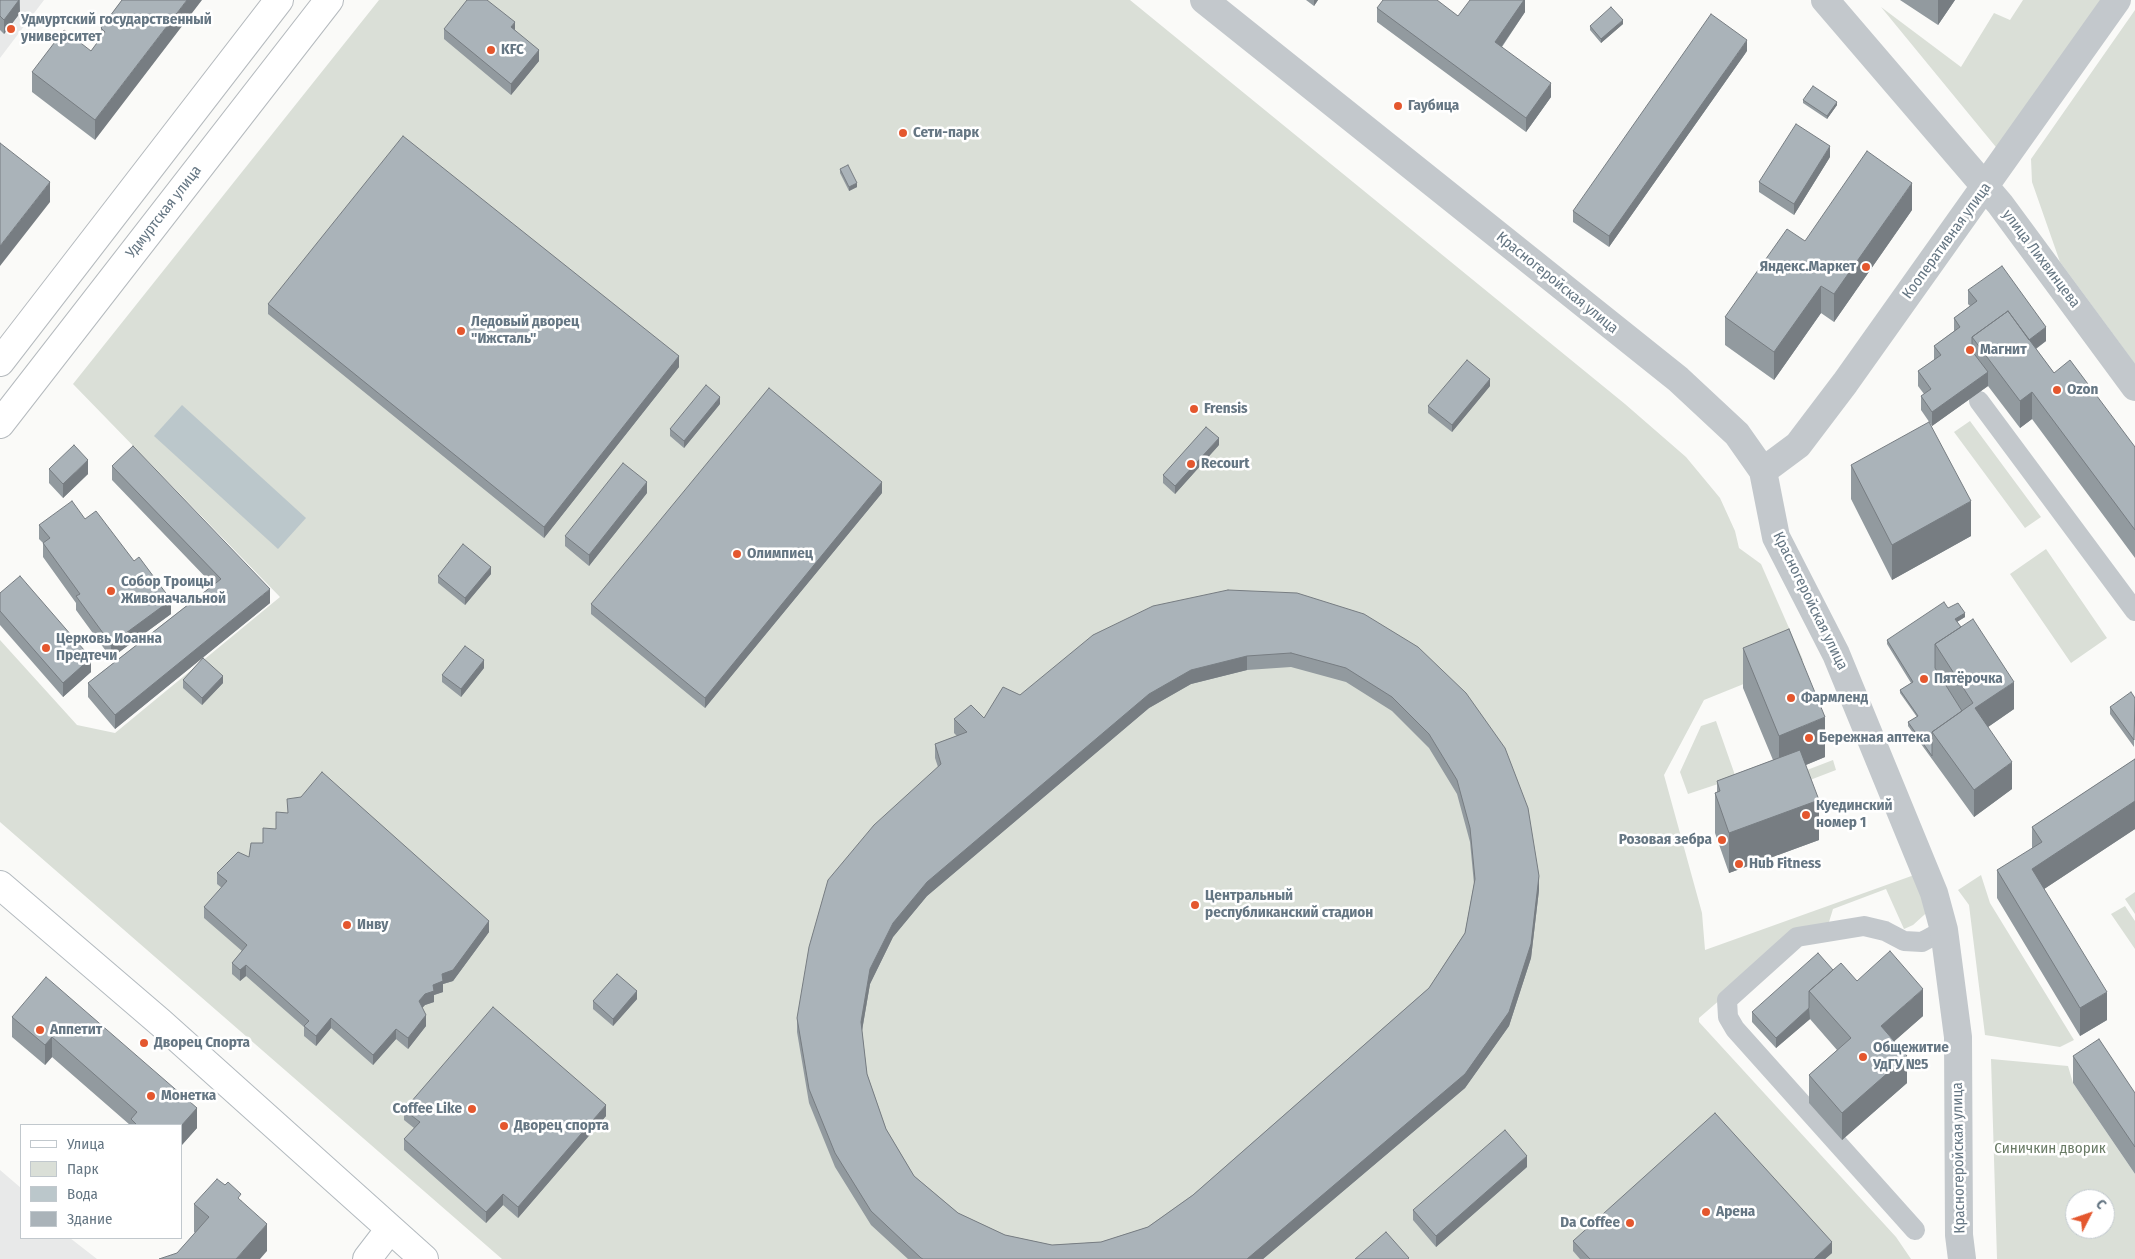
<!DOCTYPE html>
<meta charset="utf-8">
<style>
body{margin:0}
#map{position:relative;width:2135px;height:1259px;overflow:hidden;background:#fafaf8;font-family:"Fira Sans Condensed",sans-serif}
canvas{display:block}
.legend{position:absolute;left:20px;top:1124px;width:162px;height:115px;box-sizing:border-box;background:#fff;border:1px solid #c1c8cd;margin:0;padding:6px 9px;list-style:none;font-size:15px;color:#657683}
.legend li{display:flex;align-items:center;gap:10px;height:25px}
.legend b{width:25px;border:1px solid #c1c8cd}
.north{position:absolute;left:2065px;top:1189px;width:50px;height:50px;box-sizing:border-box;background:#fff;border:1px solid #c1c8cd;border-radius:50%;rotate:49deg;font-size:14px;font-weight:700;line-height:20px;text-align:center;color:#657683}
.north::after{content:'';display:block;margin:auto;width:18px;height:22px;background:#e4572e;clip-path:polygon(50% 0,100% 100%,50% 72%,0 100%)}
</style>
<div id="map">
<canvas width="2135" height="1259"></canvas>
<ul class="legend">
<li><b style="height:6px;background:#fff"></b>Улица</li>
<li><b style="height:14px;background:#dadfd7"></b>Парк</li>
<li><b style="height:14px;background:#bbc7cb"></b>Вода</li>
<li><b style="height:14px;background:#aab3b9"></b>Здание</li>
</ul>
<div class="north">С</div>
</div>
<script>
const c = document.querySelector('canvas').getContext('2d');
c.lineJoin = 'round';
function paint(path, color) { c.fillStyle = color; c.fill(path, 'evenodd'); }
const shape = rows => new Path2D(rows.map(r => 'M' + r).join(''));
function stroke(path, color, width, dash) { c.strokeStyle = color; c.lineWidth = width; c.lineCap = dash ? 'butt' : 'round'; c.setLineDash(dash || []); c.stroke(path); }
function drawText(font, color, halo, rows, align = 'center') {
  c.font = font + ' "Fira Sans Condensed",sans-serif'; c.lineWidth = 5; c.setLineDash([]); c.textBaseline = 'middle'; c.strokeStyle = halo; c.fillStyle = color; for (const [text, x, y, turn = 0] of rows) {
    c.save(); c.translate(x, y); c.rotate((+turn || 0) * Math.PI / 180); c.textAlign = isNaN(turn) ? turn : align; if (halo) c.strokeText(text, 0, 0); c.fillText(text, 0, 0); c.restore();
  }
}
const built = shape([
 [0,0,44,0,0,58],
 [0,1170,21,1188,21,1238,70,1238,97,1259,0,1259]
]);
const green = shape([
 [379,0,1130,0,1625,404,1686,457,1720,498,1735,531,1739,548,1761,564,1803,660,1704,700,1664,775,1702,913,1705,950,1917,874,1934,906,1913,925,1904,929,1886,889,1833,909,1829,922,1782,946,1699,1018,1699,1022,1896,1237,1911,1259,502,1259,0,822,0,640,77,725,115,733,280,597,73,384],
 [2023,0,2102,0,2000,152,1881,7,1961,67,1994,13,2010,20],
 [2135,10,2135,364,2060,262,2032,182,2031,159],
 [1970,421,2041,517,2025,528,1954,432],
 [2046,549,2107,638,2071,663,2010,574],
 [1716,721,1736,778,1688,794,1680,772,1701,726],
 [1833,760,1836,770,1810,780,1807,770],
 [1981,875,1990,903,2074,1040,2060,1047,1985,1035,1969,905,1958,890],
 [2135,892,2135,914,2125,899],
 [2125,906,2135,921,2135,949,2111,914],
 [1991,1059,2068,1066,2073,1083,2135,1174,2135,1259,1997,1259],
 [2075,1199,2105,1199,2105,1229,2075,1229]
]);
const water = shape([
 [182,405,306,518,278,549,154,436]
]);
const pedestrian = shape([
 [1979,401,2135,611],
 [1915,1230,1735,1029,1728,1017,1727,1000,1797,937,1864,926,1885,931,1904,941,1922,942,1944,930]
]);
const minor = shape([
 [1204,0,1678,379,1737,434,1763,471,1776,537,1836,654,1934,893,1944,930,1958,1037,1959,1235,1962,1259],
 [1825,0,2000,204,2135,387],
 [1763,471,1798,445,1845,383,2117,0]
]);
const secondary = shape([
 [0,885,161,1023,424,1259],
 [367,1259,390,1229]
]);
const primary = shape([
 [0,362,279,0],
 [0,424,329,0]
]);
const wall = shape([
 [0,0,20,0,20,13,4,34,0,30],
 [122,0,95,140,32,92,32,72,91,51,101,38,101,28],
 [1306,0,1318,0,1314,6],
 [1525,0,1525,12,1502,47,1551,97,1526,132,1377,22,1377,8,1458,16],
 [1900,0,1955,0,1938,25],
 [1623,24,1601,43,1590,30,1590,26],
 [444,29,515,30,539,61,511,95,444,39],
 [1747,51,1609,247,1573,222,1573,211],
 [1803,100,1837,105,1827,119,1803,103],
 [1830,157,1794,215,1759,192,1759,182],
 [840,169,857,187,849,191,840,173],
 [1912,210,1834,322,1821,313,1774,380,1725,345,1725,317,1805,241],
 [1968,290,2046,341,2036,349,2054,373,2135,447,2135,558,2032,419,2020,428,1988,386,1932,426,1921,410,1921,396,1924,394,1918,386,1918,371,1934,360,1934,346,1954,331,1954,318,1970,306,1968,304],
 [268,304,679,367,544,538,268,314],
 [1490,386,1452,432,1428,413,1428,406],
 [720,404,684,448,670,436,670,429],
 [1219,445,1175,494,1163,483,1163,475],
 [1851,465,1971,536,1892,580,1851,499],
 [112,466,270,603,115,729,88,697,88,683,213,585,112,480],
 [49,469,88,474,63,498,49,483],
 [647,493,589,566,565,546,565,536],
 [882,493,705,708,591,614,591,604],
 [85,519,171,614,111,658,76,610,76,603,43,557,43,543,39,539,39,525],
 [491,574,465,605,438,583,438,576],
 [0,593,91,672,63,697,0,625],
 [1948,608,1965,617,1957,622,2014,709,1988,727,2012,789,1974,817,1908,726,1908,722,1917,717,1900,693,1900,690,1911,683,1887,644,1887,640],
 [1364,614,1539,890,1531,958,1509,1026,1465,1088,1263,1259,908,1259,871,1225,835,1167,809,1103,797,1032,797,1018,938,767,935,758,935,744,957,736,954,733,954,719,984,718,1020,695],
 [1291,667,1346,682,1392,711,1429,748,1457,794,1470,842,1474,884,1465,933,1429,988,1193,1195,1148,1227,1101,1242,1052,1245,1005,1235,958,1213,914,1176,886,1129,867,1074,862,1031,870,984,893,937,927,896,1149,708,1191,684,1247,670],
 [1743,648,1825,757,1806,765,1819,840,1729,873,1715,833,1715,793,1717,792,1717,781,1773,760,1743,688],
 [484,668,461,697,442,682,442,675],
 [183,680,223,683,202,705,183,688],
 [2135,698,2134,747,2110,714,2110,707],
 [2135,759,2135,829,2044,889,2107,1020,2080,1036,1997,898,1997,870,2032,849,2032,827],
 [249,857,489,932,453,981,443,984,443,992,434,995,434,1002,425,1005,422,1008,426,1026,408,1049,396,1039,373,1065,331,1028,316,1046,304,1036,304,1027,246,976,240,981,232,974,232,963,242,951,204,918,204,907,222,888,217,884,217,873],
 [1833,970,1857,981,1923,1016,1894,1041,1907,1083,1842,1140,1809,1103,1809,1075,1837,1050,1810,1019,1776,1048,1752,1022,1752,1012],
 [637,999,613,1026,593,1009,593,1001],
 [12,1017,197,1108,197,1128,181,1146,181,1125,130,1125,52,1057,45,1065,12,1037],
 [2073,1056,2135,1093,2135,1174,2073,1083],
 [404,1110,606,1116,518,1218,503,1205,486,1223,404,1150,404,1139,414,1128,404,1120],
 [1527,1167,1436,1247,1413,1220,1413,1210],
 [241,1200,267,1251,177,1253,195,1233,194,1232,194,1204],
 [1573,1241,1832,1253,1825,1259,1580,1259,1573,1251]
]);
const shadedWall = shape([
 [19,0,20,13,4,34,4,20],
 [187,0,202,0,95,140,95,120],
 [1314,0,1318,0,1314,6],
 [1524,0,1525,0,1525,12,1495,56,1495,42],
 [1938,0,1955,0,1938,25],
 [1623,20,1623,24,1601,43,1601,39],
 [515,22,515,33,511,27],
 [1747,40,1747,51,1609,247,1609,236],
 [539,50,539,61,511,95,511,84],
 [1551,83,1551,97,1526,132,1526,118],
 [1837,102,1837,105,1827,119,1827,116],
 [1830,146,1830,157,1794,215,1794,204],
 [50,182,50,202,0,266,0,246],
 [857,183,857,187,849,191,849,187],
 [1912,183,1912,210,1834,322,1834,294],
 [1821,286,1821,313,1774,380,1774,352],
 [2046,327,2046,341,2023,358,2023,344],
 [679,356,679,367,544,538,544,527],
 [1988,372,1988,386,1932,426,1932,412],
 [1490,379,1490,386,1452,432,1452,425],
 [2032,392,2032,419,2020,428,2020,401],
 [720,397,720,404,684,448,684,441],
 [1219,438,1219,445,1175,494,1175,486],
 [88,460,88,474,63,498,63,484],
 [647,482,647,493,589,566,589,555],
 [882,482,882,493,705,708,705,698],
 [1971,501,1971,536,1892,580,1892,545],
 [491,567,491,574,465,605,465,598],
 [270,589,270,603,115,729,115,715],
 [171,600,171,614,111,658,111,644],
 [1965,613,1965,617,1955,623,1955,619],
 [1247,656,1247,670,1191,684,1149,708,927,896,893,937,870,984,861,1036,861,1022,870,969,893,923,927,882,1149,694,1191,670],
 [91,658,91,672,63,697,63,683],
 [484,660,484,668,461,697,461,689],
 [223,676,223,683,202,705,202,698],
 [2014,682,2014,709,1975,736,1975,708],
 [1825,717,1825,757,1779,776,1779,736],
 [2012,762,2012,789,1974,817,1974,790],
 [1819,800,1819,840,1729,873,1729,833],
 [2135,801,2135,829,2032,897,2032,869],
 [1539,876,1539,890,1531,958,1509,1026,1465,1088,1263,1259,1247,1259],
 [489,921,489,932,453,981,443,984,443,992,434,995,434,1002,425,1005,419,1011,419,1001],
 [246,965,246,976,240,981,240,970],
 [1923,989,1923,1016,1881,1053,1881,1026],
 [637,991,637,999,613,1026,613,1019],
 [2107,992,2107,1020,2080,1036,2080,1008],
 [1809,1008,1810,1019,1776,1048,1776,1038],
 [426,1015,426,1026,408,1049,408,1038],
 [331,1018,331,1028,316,1046,316,1036],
 [396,1029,396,1039,373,1065,373,1055],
 [52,1037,52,1057,45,1065,45,1045],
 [1907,1056,1907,1083,1842,1140,1842,1113],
 [606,1105,606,1116,518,1218,518,1207],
 [197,1108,197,1128,181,1146,181,1126],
 [1527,1156,1527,1167,1436,1247,1436,1236],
 [503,1194,503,1205,486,1223,486,1212],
 [267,1224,267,1251,260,1259,236,1259],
 [1832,1242,1832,1253,1825,1259,1814,1259]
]);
const building = shape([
 [0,0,19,0,4,20,0,16,0,0],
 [122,0,187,0,95,120,32,72,64,30,91,51,105,32,101,28,122,0],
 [467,0,487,0,515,22,511,27,539,50,511,84,444,29,467,0],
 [1383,0,1437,0,1458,16,1470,0,1524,0,1495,42,1551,83,1526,118,1377,8,1383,0],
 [1611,7,1623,20,1601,39,1590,26,1611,7],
 [1711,14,1747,40,1609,236,1573,211,1711,14],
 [1813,86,1837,102,1827,116,1803,100,1813,86],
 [1796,124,1830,146,1794,204,1759,182,1796,124],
 [403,136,679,356,544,527,268,304,403,136],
 [0,143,50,182,0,246,0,143],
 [1867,151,1912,183,1834,294,1821,286,1774,352,1725,317,1787,229,1805,241,1867,151],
 [848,165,857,183,849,187,840,169,848,165],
 [2002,266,2046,327,2029,340,2008,311,1972,337,1972,351,1988,372,1932,412,1921,396,1931,389,1918,371,1941,355,1934,346,1960,327,1954,318,1977,301,1968,290,2002,266],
 [2008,311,2054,373,2070,360,2135,447,2135,530,2032,392,2020,401,1972,337,2008,311],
 [1467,360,1490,379,1452,425,1428,406,1467,360],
 [706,385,720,397,684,441,670,429,706,385],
 [769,388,882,482,705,698,591,604,769,388],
 [1929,422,1971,501,1892,545,1851,465,1929,422],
 [1206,427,1219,438,1175,486,1163,475,1206,427],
 [74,445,88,460,63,484,49,469,74,445],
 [133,446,270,589,115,715,88,683,221,579,112,466,133,446],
 [623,463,647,482,589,555,565,536,623,463],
 [72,501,85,519,96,511,134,561,139,557,171,600,111,644,76,596,80,594,43,543,50,538,39,525,72,501],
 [463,544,491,567,465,598,438,576,463,544],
 [20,576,91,658,63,683,0,611,0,593,20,576],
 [1228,590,1297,593,1364,614,1418,647,1466,693,1505,748,1528,808,1539,876,1531,944,1509,1012,1465,1074,1247,1259,923,1259,921,1258,871,1211,835,1153,809,1089,797,1018,809,947,828,880,874,825,941,764,935,744,967,732,954,719,971,705,984,718,1003,687,1020,695,1093,635,1153,606,1228,590],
 [1291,653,1346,668,1392,697,1429,734,1457,780,1470,828,1475,879,1465,933,1429,988,1193,1195,1148,1227,1101,1242,1052,1245,1005,1235,958,1213,914,1176,886,1129,867,1074,861,1022,870,969,893,923,927,882,1149,694,1191,670,1247,656,1291,653],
 [1944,602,1948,608,1958,603,1965,613,1955,619,1961,627,1935,644,1935,668,1962,711,1932,732,1932,756,1908,722,1918,716,1900,690,1913,682,1887,640,1944,602],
 [1973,619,2014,682,1975,708,2012,762,1974,790,1932,732,1973,703,1935,644,1973,619],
 [1789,629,1825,717,1779,736,1743,648,1789,629],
 [465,646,484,660,461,689,442,675,465,646],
 [203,658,223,676,202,698,183,680,203,658],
 [2131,692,2135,698,2134,740,2110,707,2131,692],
 [1800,750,1819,800,1729,833,1715,793,1720,791,1717,781,1800,750],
 [2135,759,2135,801,2032,869,2107,992,2080,1008,1997,870,2042,842,2032,827,2135,759],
 [322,772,489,921,453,970,442,974,443,981,433,985,434,991,425,994,419,1001,426,1015,408,1038,396,1029,373,1055,331,1018,316,1036,304,1026,309,1021,246,965,240,970,232,963,247,945,204,907,227,881,217,873,238,852,249,857,251,843,263,843,263,828,276,829,276,812,288,813,287,799,301,797,322,772],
 [1890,951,1923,989,1881,1026,1907,1056,1842,1113,1809,1075,1851,1038,1809,991,1841,963,1857,981,1890,951],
 [1818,953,1833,970,1809,991,1809,1008,1776,1038,1752,1012,1818,953],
 [617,974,637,991,613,1019,593,1001,617,974],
 [46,977,197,1108,181,1126,181,1125,137,1125,131,1119,137,1112,52,1037,45,1045,12,1017,46,977],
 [493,1007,606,1105,518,1207,503,1194,486,1212,404,1139,420,1122,404,1110,493,1007],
 [2099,1039,2135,1093,2135,1147,2073,1056,2099,1039],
 [1715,1113,1832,1242,1814,1259,1590,1259,1573,1241,1715,1113],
 [1505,1130,1527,1156,1436,1236,1413,1210,1505,1130],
 [217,1179,225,1185,228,1182,241,1194,238,1198,267,1224,236,1259,159,1259,177,1253,209,1217,194,1204,217,1179],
 [1386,1232,1409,1258,1408,1259,1355,1259,1386,1232]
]);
const markers = [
 [11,29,5,"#e4572e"],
 [491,50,5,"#e4572e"],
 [1398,106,5,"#e4572e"],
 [903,133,5,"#e4572e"],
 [1866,267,5,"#e4572e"],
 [461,331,5,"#e4572e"],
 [1970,350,5,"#e4572e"],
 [2057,390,5,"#e4572e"],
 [1194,409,5,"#e4572e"],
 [1191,464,5,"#e4572e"],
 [737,554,5,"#e4572e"],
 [111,591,5,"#e4572e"],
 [46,648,5,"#e4572e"],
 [1924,679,5,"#e4572e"],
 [1791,698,5,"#e4572e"],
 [1809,738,5,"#e4572e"],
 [1806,815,5,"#e4572e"],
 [1722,840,5,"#e4572e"],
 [1739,864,5,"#e4572e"],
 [1195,905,5,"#e4572e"],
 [347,925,5,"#e4572e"],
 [40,1030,5,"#e4572e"],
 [144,1043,5,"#e4572e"],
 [1863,1057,5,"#e4572e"],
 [151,1096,5,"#e4572e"],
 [472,1109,5,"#e4572e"],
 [504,1126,5,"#e4572e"],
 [1706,1212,5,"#e4572e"],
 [1630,1223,5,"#e4572e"]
];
const poiNames = [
 ["Удмуртский государственный",21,20],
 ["университет",21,37],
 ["KFC",501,50],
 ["Гаубица",1408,106],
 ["Сети-парк",913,133],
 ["Яндекс.Маркет",1856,267,"right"],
 ["Ледовый дворец",471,322],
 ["\"Ижсталь\"",471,339],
 ["Магнит",1980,350],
 ["Ozon",2067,390],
 ["Frensis",1204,409],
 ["Recourt",1201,464],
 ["Олимпиец",747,554],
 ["Собор Троицы",121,582],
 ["Живоначальной",121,599],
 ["Церковь Иоанна",56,639],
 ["Предтечи",56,656],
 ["Пятёрочка",1934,679],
 ["Фармленд",1801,698],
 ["Бережная аптека",1819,738],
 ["Куединский",1816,806],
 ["номер 1",1816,823],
 ["Розовая зебра",1712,840,"right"],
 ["Hub Fitness",1749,864],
 ["Центральный",1205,896],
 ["республиканский стадион",1205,913],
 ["Инву",357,925],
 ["Аппетит",50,1030],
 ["Дворец Спорта",154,1043],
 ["Общежитие",1873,1048],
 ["УдГУ №5",1873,1065],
 ["Монетка",161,1096],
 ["Coffee Like",462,1109,"right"],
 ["Дворец спорта",514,1126],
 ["Арена",1716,1212],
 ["Da Coffee",1620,1223,"right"]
];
const streetNames = [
 ["Удмуртская улица",164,212,-52],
 ["Кооперативная улица",1947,241,-54],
 ["улица Лихвинцева",2041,259,53],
 ["Красногеройская улица",1557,283,39],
 ["Красногеройская улица",1810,601,64],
 ["Красногеройская улица",1959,1158,-91]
];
const parkNames = [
 ["Синичкин дворик",2050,1149]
];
paint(built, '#e8e9e9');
paint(green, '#dadfd7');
paint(water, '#bbc7cb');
stroke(secondary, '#b3babf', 30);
stroke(primary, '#b5babe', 30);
stroke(pedestrian, '#c3c8cc', 20);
stroke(minor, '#c3c8cc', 28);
stroke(secondary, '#fff', 28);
stroke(primary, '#fff', 28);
paint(wall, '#929a9f');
paint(shadedWall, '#777d82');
paint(building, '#aab3b9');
stroke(building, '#777d82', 1);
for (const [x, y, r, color] of markers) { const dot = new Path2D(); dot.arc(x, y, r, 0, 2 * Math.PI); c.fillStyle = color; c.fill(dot); stroke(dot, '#fff', 2); }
drawText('bold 15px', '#657683', '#fff', poiNames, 'left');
drawText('15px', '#657683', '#fff', streetNames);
drawText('15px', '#687a64', '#fff', parkNames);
</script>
